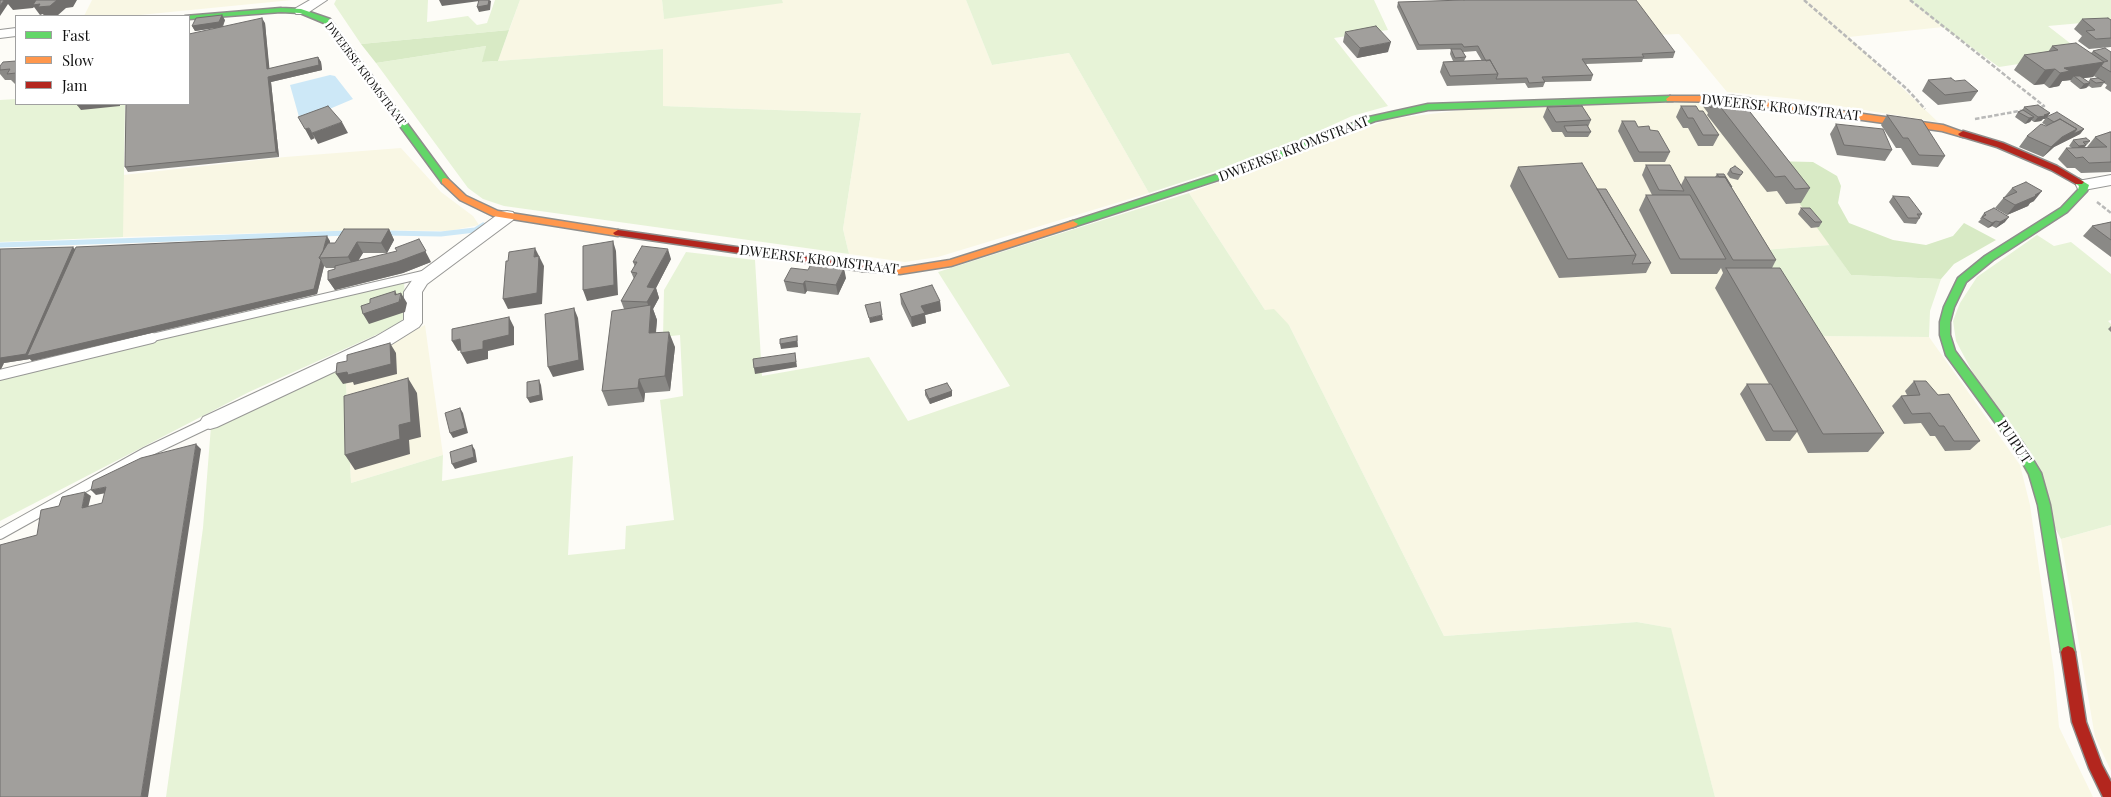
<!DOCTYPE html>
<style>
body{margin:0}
#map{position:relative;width:2111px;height:797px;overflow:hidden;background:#fdfcf7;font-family:"Playfair Display",serif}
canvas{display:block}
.legend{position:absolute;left:15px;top:15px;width:175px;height:90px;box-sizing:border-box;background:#fff;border:1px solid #a0a0a0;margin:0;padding:6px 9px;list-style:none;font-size:15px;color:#111}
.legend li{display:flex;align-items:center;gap:10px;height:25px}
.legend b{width:25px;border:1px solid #a0a0a0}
</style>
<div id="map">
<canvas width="2111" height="797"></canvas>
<ul class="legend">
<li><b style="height:6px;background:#63d668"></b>Fast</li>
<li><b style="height:6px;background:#ff974d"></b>Slow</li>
<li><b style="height:6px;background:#b3261e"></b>Jam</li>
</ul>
</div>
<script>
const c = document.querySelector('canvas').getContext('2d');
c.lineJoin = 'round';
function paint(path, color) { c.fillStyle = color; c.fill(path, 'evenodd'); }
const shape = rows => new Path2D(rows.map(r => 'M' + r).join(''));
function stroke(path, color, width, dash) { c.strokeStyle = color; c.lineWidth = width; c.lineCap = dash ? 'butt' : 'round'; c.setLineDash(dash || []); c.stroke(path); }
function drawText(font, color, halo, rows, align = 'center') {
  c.font = font + ' "Playfair Display",serif'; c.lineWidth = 5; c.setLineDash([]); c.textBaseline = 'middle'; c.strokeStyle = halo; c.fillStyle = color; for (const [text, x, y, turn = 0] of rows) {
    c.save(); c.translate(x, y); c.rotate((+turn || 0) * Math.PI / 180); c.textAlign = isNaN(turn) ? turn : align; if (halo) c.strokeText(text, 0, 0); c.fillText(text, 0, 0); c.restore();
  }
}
const farmland = shape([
 [92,0,292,0,130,16,84,16],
 [520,0,662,0,664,18,782,0,966,0,992,65,1069,53,1149,193,938,257,905,262,849,254,843,229,861,113,663,106,663,49,498,61],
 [1632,0,1909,0,1943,27,1849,37,1938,122,1796,99,1727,92,1679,34,1653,35],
 [1726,101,1830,245,1763,250,1807,336,1929,337,2020,465,2030,505,2054,672,2059,727,2093,797,1715,797,1670,628,1637,622,1444,636,1289,325,1265,310,1189,193,1390,119,1479,108],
 [401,148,441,192,473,216,479,225,449,231,367,230,123,237,123,175,285,157],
 [425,325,443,455,351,483,345,364],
 [2111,525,2111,771,2095,737,2061,539]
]);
const green = shape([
 [336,0,428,0,427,22,468,16,477,25,487,23,495,0,520,0,509,30,361,44,334,4],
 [662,0,782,0,783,3,664,19],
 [966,0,1374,0,1388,30,1334,38,1388,106,1352,116,1268,154,1149,193,1069,53,992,65],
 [1909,0,2111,0,2111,24,2104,21,2048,26,2084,54,1999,67,1943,27],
 [486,46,483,62,663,49,663,106,861,113,843,229,849,254,504,206,483,199,468,188,376,63],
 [16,99,16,104,125,104,123,237,0,242,0,100],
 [1189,193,1265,310,1274,309,1289,325,1444,636,1637,622,1671,628,1715,797,166,797,203,528,211,426,345,364,351,483,443,455,442,481,573,456,568,555,625,549,626,526,674,520,660,400,683,396,680,335,663,337,664,290,686,252,755,260,762,376,869,357,908,421,1010,386,938,272],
 [2037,235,2054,246,2071,242,2111,274,2111,320,2108,321,2111,324,2111,525,2061,539,1956,341,1953,321,1960,303,1977,277],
 [1830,245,1851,275,1941,279,1930,311,1929,337,1807,336,1763,250],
 [404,282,406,312,402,321,378,334,249,392,0,521,0,377]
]);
const forest = shape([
 [509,30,498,61,482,62,486,46,376,63,361,44],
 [1769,161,1813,162,1837,176,1841,186,1838,203,1849,223,1893,240,1926,245,1953,236,1964,223,1996,240,1954,264,1941,279,1851,275]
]);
const water = shape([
 [330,75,335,76,353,99,313,116,299,117,290,85]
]);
const stream = shape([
 [384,233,441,234,475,230,483,225],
 [0,245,349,233]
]);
const path = shape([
 [1804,0,1907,89,1925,109],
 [1910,0,2044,106,2039,107],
 [1975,119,2025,110],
 [2097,202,2111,213]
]);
const laneFar1 = shape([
 [146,339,425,274]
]);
const lane = shape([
 [0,375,152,338],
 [0,534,145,453,210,422]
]);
const street = shape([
 [310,0,327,0,306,14,296,14,294,11,296,8,310,0],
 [16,28,16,36,0,38,0,30,16,28],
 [2111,175,2111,185,2084,190,2078,189,2076,185,2078,181,2111,175],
 [507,211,513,212,515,216,513,220,427,284,422,292,422,323,419,327,387,347,217,427,210,429,203,427,200,422,203,417,375,337,404,320,404,292,415,276,501,212,507,211]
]);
const fast = shape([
 [281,8,301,9,330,19,448,179,448,183,442,183,324,23,300,13,281,12,189,19,189,16,185,16,281,8],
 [1670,96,1674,99,1673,101,1428,110,1375,121,1252,169,1076,226,1073,227,1068,224,1070,222,1246,165,1369,117,1428,104,1670,96],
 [2079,179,2089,185,2087,191,2067,212,1993,260,1966,282,1954,307,1950,322,1950,335,1955,351,2024,445,2041,473,2050,505,2075,652,2073,656,2068,658,2063,656,2061,652,2038,505,2029,474,2016,451,1946,355,1940,335,1940,322,1944,307,1958,278,1985,256,2061,208,2078,190,2079,186,2074,182,2079,179]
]);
const slow = shape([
 [1670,96,1732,96,1943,125,1968,134,1963,137,1942,131,1732,102,1667,101,1666,99,1670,96],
 [445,178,448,179,466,196,498,211,618,230,623,233,618,236,493,216,460,200,442,183,442,179,445,178],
 [1073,221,1078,224,1076,226,951,266,900,274,862,271,857,268,862,265,900,268,950,260,1073,221]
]);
const jam = shape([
 [1963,131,2003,143,2057,166,2084,182,2082,184,2076,184,2051,170,1997,147,1960,136,1958,134,1963,131],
 [618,230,862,265,867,268,862,271,615,235,613,233,618,230],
 [2068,646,2073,648,2075,652,2086,722,2102,765,2111,782,2111,797,2103,797,2089,768,2072,722,2061,652,2063,648,2068,646]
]);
const wall = shape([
 [1398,2,1675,52,1673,58,1643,59,1642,62,1586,64,1593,75,1591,81,1545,82,1543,87,1528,88,1525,83,1447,86,1440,72,1443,62,1453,61,1450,54,1451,49,1417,50,1397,7],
 [1476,51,1482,61,1464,61,1466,57,1463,52],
 [2082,19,2111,20,2111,47,2089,49,2078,41,2082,36,2074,29],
 [225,20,223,27,265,23,269,69,318,57,321,62,322,70,271,82,279,157,128,172,125,167,214,28,195,31,192,26],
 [1345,32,1388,52,1357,58,1343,42],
 [2052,46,2091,53,2093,51,2111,52,2111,92,2105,88,2107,85,2104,83,2101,87,2092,88,2089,86,2086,88,2080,89,2070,81,2071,80,2062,81,2059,86,2049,88,2044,84,2034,85,2014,70,2024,55,2048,52],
 [2094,76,2097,78,2090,79,2088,82,2083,78,2093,77],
 [16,61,16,84,15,84,11,80,5,80,0,74,0,66],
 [1928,80,1955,81,1978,91,1971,101,1938,105,1922,91],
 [1739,98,1810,188,1801,203,1786,204,1777,191,1767,192,1707,115,1708,113,1702,105,1704,100],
 [1681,106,1719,135,1713,146,1698,146,1688,128,1683,128,1676,117],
 [1547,107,1591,120,1588,127,1591,132,1588,137,1565,137,1562,132,1552,132,1543,117],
 [2024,107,2050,113,2047,117,2084,129,2080,134,2054,147,2043,157,2019,147,2027,136,2047,126,2042,123,2045,119,2043,119,2041,121,2034,122,2031,120,2030,122,2025,124,2015,117,2018,112,2022,111],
 [1887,115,1945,156,1938,167,1912,165,1901,148,1896,148,1881,125],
 [1622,121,1638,127,1650,130,1670,152,1665,162,1634,162,1618,131],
 [1836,124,1892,150,1885,161,1837,155,1830,134],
 [2111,132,2111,172,2081,173,2075,168,2067,168,2058,159,2066,148,2072,148,2069,146,2073,140,2090,141,2084,148,2087,147,2095,137],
 [1646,165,1681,185,1685,177,1715,177,1717,174,1732,187,1732,188,1776,260,1772,268,1884,433,1868,452,1808,453,1797,432,1790,441,1766,441,1740,394,1747,384,1769,384,1715,288,1723,273,1721,268,1717,274,1671,274,1639,210,1646,195,1652,195,1642,175],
 [1518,167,1597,189,1651,263,1646,273,1559,278,1510,186],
 [1730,169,1743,172,1738,180,1730,178,1727,174],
 [2012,188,2034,201,2030,203,2028,206,2007,215,1995,208],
 [1893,196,1922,214,1916,224,1904,223,1889,202],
 [1801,208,1822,222,1819,227,1811,228,1798,214],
 [1984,213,2005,222,1996,228,1992,226,1988,228,1978,222,1981,219,1980,219],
 [2111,222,2111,257,2083,236,2092,226],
 [389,229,394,240,387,253,363,253,358,261,431,262,403,273,335,290,328,280,335,268,326,268,324,266,317,294,32,361,30,359,4,363,1,369,0,369,75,249,330,241,330,243,335,243],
 [671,259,656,288,659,298,653,309,657,320,656,333,675,347,670,391,645,393,644,402,608,406,602,391,624,309,621,301,634,279,631,272,635,267,633,262],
 [846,278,838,295,807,291,805,294,787,291,784,281],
 [900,294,940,301,941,311,925,315,926,323,912,327,901,304],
 [2111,326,2111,332,2108,329],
 [1914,381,1980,441,1970,450,1945,451,1935,436,1930,436,1921,423,1904,424,1892,406,1901,396,1907,395,1905,391],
 [925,390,952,391,952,396,930,404,925,395]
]);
const shadedWall = shape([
 [4,0,77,0,73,7,66,8,57,16,44,16,43,14,40,15,34,7,33,8,13,10,8,4,0,16,0,6],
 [439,0,487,0,442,6],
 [489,0,491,1,490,10,479,12,477,7],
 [222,15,225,20,222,27,195,31,192,26],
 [262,18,265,23,270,74,267,69],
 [1391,42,1388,52,1357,58,1360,48],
 [318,57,321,62,322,70,271,82,279,157,276,152,268,77],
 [2104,62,2093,77,2077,79,2074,76,2071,80,2062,81,2059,86,2049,88,2064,68],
 [2055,69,2044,84,2034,85,2045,70],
 [2090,83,2086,88,2080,89,2084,84],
 [90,104,120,104,120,106,81,110,77,105],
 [2050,113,2046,118,2046,117,2045,119,2043,119,2041,121,2034,122,2038,117],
 [2034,117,2030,122,2025,124,2029,118],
 [342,122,348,133,318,144,312,133],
 [309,128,315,138,311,140,305,129],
 [2077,129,2084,129,2080,134,2054,147,2043,157,2051,147,2062,137],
 [2086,145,2082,150,2075,151,2079,146],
 [2042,191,2034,201,2030,203,2028,206,2007,215,2015,205],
 [2009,217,2005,222,1996,228,2000,222],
 [1996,221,1992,226,1988,228,1992,223],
 [389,229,394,240,387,253,381,243],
 [327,236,330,241,326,258,321,258],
 [419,239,431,262,403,273,335,290,328,280,426,251],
 [613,241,616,251,618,295,587,301,583,290],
 [357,242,363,253,354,267,348,257],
 [73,247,78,252,321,260,324,266,317,294,32,361,30,359,4,363,1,369,0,369,0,358],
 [535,248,544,266,542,304,508,309,503,299,534,257],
 [668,249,671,259,656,288,659,298,653,309,657,320,654,348,649,333,651,312,647,302,647,287],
 [844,268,846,278,838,295,836,285],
 [805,281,807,291,805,294,803,284],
 [395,291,400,300,401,293,407,303,405,312,369,324,363,314,395,295],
 [940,301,941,311,925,315,926,323,912,327,911,317,921,306],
 [574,308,578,318,584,370,553,377,548,367],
 [882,315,883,320,870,323,869,318],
 [509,317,514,327,514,345,488,351,488,359,467,364,461,353,483,341],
 [669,332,675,347,670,391,665,376],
 [797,336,798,347,781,349,780,344],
 [460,339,466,349,458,351,452,341],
 [390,343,396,353,397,374,354,385,353,382,343,384,336,374],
 [795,353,797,367,755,374,754,368],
 [408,378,417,393,421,437,409,440,410,454,355,470,345,455,399,425],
 [639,379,645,393,644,402,638,388],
 [539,380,541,385,543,400,530,403,527,398],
 [952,391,952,396,930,404,929,399],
 [460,408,463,413,468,433,453,438,450,433],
 [196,444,201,449,148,797,141,797],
 [472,445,475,450,477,462,455,469,452,464],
 [106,487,111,492,96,495,91,490],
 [85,492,91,496,87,512,82,508]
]);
const building = shape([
 [0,0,4,0,0,6,0,0],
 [36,0,57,0,50,6,38,7,40,4,33,5,36,0],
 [479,0,489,0,488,5,477,7,479,0],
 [1464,0,1636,0,1675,52,1642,54,1644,57,1582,59,1593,75,1542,77,1545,82,1529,83,1527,78,1496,79,1498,74,1490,60,1486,61,1478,46,1464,47,1462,44,1419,45,1398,2,1464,0],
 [222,15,219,22,192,26,196,18,222,15],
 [262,18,267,69,318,57,319,65,268,77,276,152,125,167,126,104,189,104,189,34,262,18],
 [2108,18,2111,20,2111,38,2096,39,2086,31,2095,30,2082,19,2108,18],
 [1376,26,1391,42,1360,48,1345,32,1376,26],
 [2076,43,2104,62,2064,68,2070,71,2060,73,2055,69,2045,70,2024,55,2058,50,2052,46,2076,43],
 [2105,48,2111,52,2111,72,2101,66,2104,62,2108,61,2093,51,2105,48],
 [1451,49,1461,49,1466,57,1455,58,1451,49],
 [1490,60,1498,74,1450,76,1443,62,1490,60],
 [16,61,16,73,7,74,10,69,0,70,0,66,3,62,16,61],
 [2074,76,2080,76,2090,83,2084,84,2074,76],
 [1951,78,1955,81,1965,80,1978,91,1945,95,1928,80,1951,78],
 [2098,78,2105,82,2096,83,2090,79,2098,78],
 [1739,98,1810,188,1795,189,1785,176,1775,177,1715,100,1739,98],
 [1722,99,1715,100,1711,108,1704,100,1722,99],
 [78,104,90,104,77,105,78,104],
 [2038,105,2050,113,2044,115,2045,116,2038,117,2024,107,2038,105],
 [328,106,342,122,312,133,309,128,305,129,298,117,328,106],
 [1582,106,1591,120,1556,122,1547,107,1582,106],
 [1681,106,1696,106,1699,111,1703,111,1719,135,1703,135,1693,118,1688,118,1681,106],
 [2023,110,2034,117,2029,118,2018,112,2023,110],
 [2057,112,2084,129,2073,134,2077,129,2060,119,2054,122,2046,117,2057,112],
 [1887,115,1922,120,1945,156,1919,155,1908,138,1903,138,1887,115],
 [2060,119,2077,129,2062,137,2051,147,2027,136,2041,124,2046,126,2060,119],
 [1622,121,1635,121,1638,127,1649,126,1650,130,1658,131,1670,152,1639,152,1622,121],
 [1836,124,1883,129,1892,150,1844,145,1836,124],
 [1587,125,1591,132,1567,132,1564,126,1587,125],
 [2110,132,2111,132,2111,162,2089,163,2083,157,2076,158,2066,148,2107,147,2095,137,2110,132],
 [2086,138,2090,141,2083,142,2086,145,2079,146,2073,140,2086,138],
 [1582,163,1636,255,1568,259,1518,167,1582,163],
 [1646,165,1670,165,1684,191,1659,190,1646,165],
 [1735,166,1743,172,1741,175,1732,173,1730,169,1735,166],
 [1717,174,1724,174,1732,187,1731,187,1725,177,1719,177,1717,174],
 [1685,177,1725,177,1776,260,1733,260,1685,177],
 [2026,182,2042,191,2035,195,2036,196,2015,205,2003,198,2017,192,2012,188,2026,182],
 [1597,189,1606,189,1651,263,1632,264,1636,255,1597,189],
 [1646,195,1690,195,1726,259,1680,259,1646,195],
 [1893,196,1909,197,1922,214,1917,214,1920,218,1908,218,1893,196],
 [1801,208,1810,208,1822,222,1815,222,1801,208],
 [1994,208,2009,217,2000,222,1996,221,1992,223,1982,217,1986,215,1984,213,1994,208],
 [2111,222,2111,240,2092,226,2111,222],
 [344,229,389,229,381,243,357,242,348,257,319,258,328,243,335,243,344,229],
 [327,236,323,251,319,258,321,260,314,289,27,356,76,247,327,236],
 [419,239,426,251,397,262,328,280,328,271,335,269,335,266,397,251,395,248,419,239],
 [613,241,614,285,583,290,583,246,613,241],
 [642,246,668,249,647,287,655,288,647,302,621,301,637,273,631,272,637,262,633,262,642,246],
 [73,247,26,354,0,358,0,249,73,247],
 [535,248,534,257,539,256,537,293,503,299,506,261,508,261,509,252,535,248],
 [811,264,844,268,836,285,805,281,803,284,784,281,791,268,808,270,811,264],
 [1726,268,1780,268,1884,433,1823,434,1726,268],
 [932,285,940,301,921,306,925,313,911,317,900,294,932,285],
 [395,291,395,295,401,293,399,302,363,314,361,306,370,303,370,299,395,291],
 [880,302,882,315,869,318,865,305,880,302],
 [651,305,649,333,669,332,665,376,639,379,638,388,602,391,612,311,651,305],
 [574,308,579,360,548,367,545,314,574,308],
 [509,317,509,335,483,341,483,349,461,353,460,339,452,341,452,329,509,317],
 [797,336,797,341,780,344,780,339,797,336],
 [390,343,391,364,348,375,347,372,336,374,337,363,347,361,347,355,390,343],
 [795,353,796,362,754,368,753,359,795,353],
 [408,378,411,422,399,425,400,439,345,455,344,396,408,378],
 [539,380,540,395,527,398,527,382,539,380],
 [1914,381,1926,381,1938,395,1949,394,1980,441,1954,441,1944,426,1939,426,1930,413,1912,414,1901,396,1920,395,1914,381],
 [947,383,952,391,929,399,925,390,947,383],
 [1747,384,1771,384,1798,431,1773,431,1747,384],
 [460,408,465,428,450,433,445,413,460,408],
 [196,444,141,797,0,797,0,545,37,535,41,510,59,506,62,497,85,492,82,508,102,503,106,487,91,490,93,481,141,458,196,444],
 [472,445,474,457,452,464,450,452,472,445]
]);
const farStreetnames = [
 ["DWEERSE KROMSTRAAT",365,74,53]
];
const streetNames = [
 ["DWEERSE KROMSTRAAT",1781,108,6],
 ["DWEERSE KROMSTRAAT",1294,149,-21],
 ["DWEERSE KROMSTRAAT",819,260,7],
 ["PUIPUT",2014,442,56]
];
paint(farmland, '#f9f7e4');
paint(green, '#e7f3d7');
paint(forest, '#d8eac5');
paint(water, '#cde8f7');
stroke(stream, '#cde8f7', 5);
stroke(laneFar1, '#979795', 9);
stroke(lane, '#979795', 12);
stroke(street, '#979795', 2);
stroke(fast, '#8e8d8b', 3);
stroke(slow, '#8e8d8b', 3);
stroke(jam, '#8e8d8b', 3);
stroke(path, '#b9b9b8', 2.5, [4.5, 2]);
stroke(laneFar1, '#fffffe', 7);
stroke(lane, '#fffffe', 10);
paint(street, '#fffffe');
paint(fast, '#63d668');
paint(slow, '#ff974d');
paint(jam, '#b3261e');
paint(wall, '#8a8986');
paint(shadedWall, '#716f6d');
paint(building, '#a19f9c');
stroke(building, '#716f6d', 1);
drawText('11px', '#111', '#fff', farStreetnames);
drawText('14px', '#111', '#fff', streetNames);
</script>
